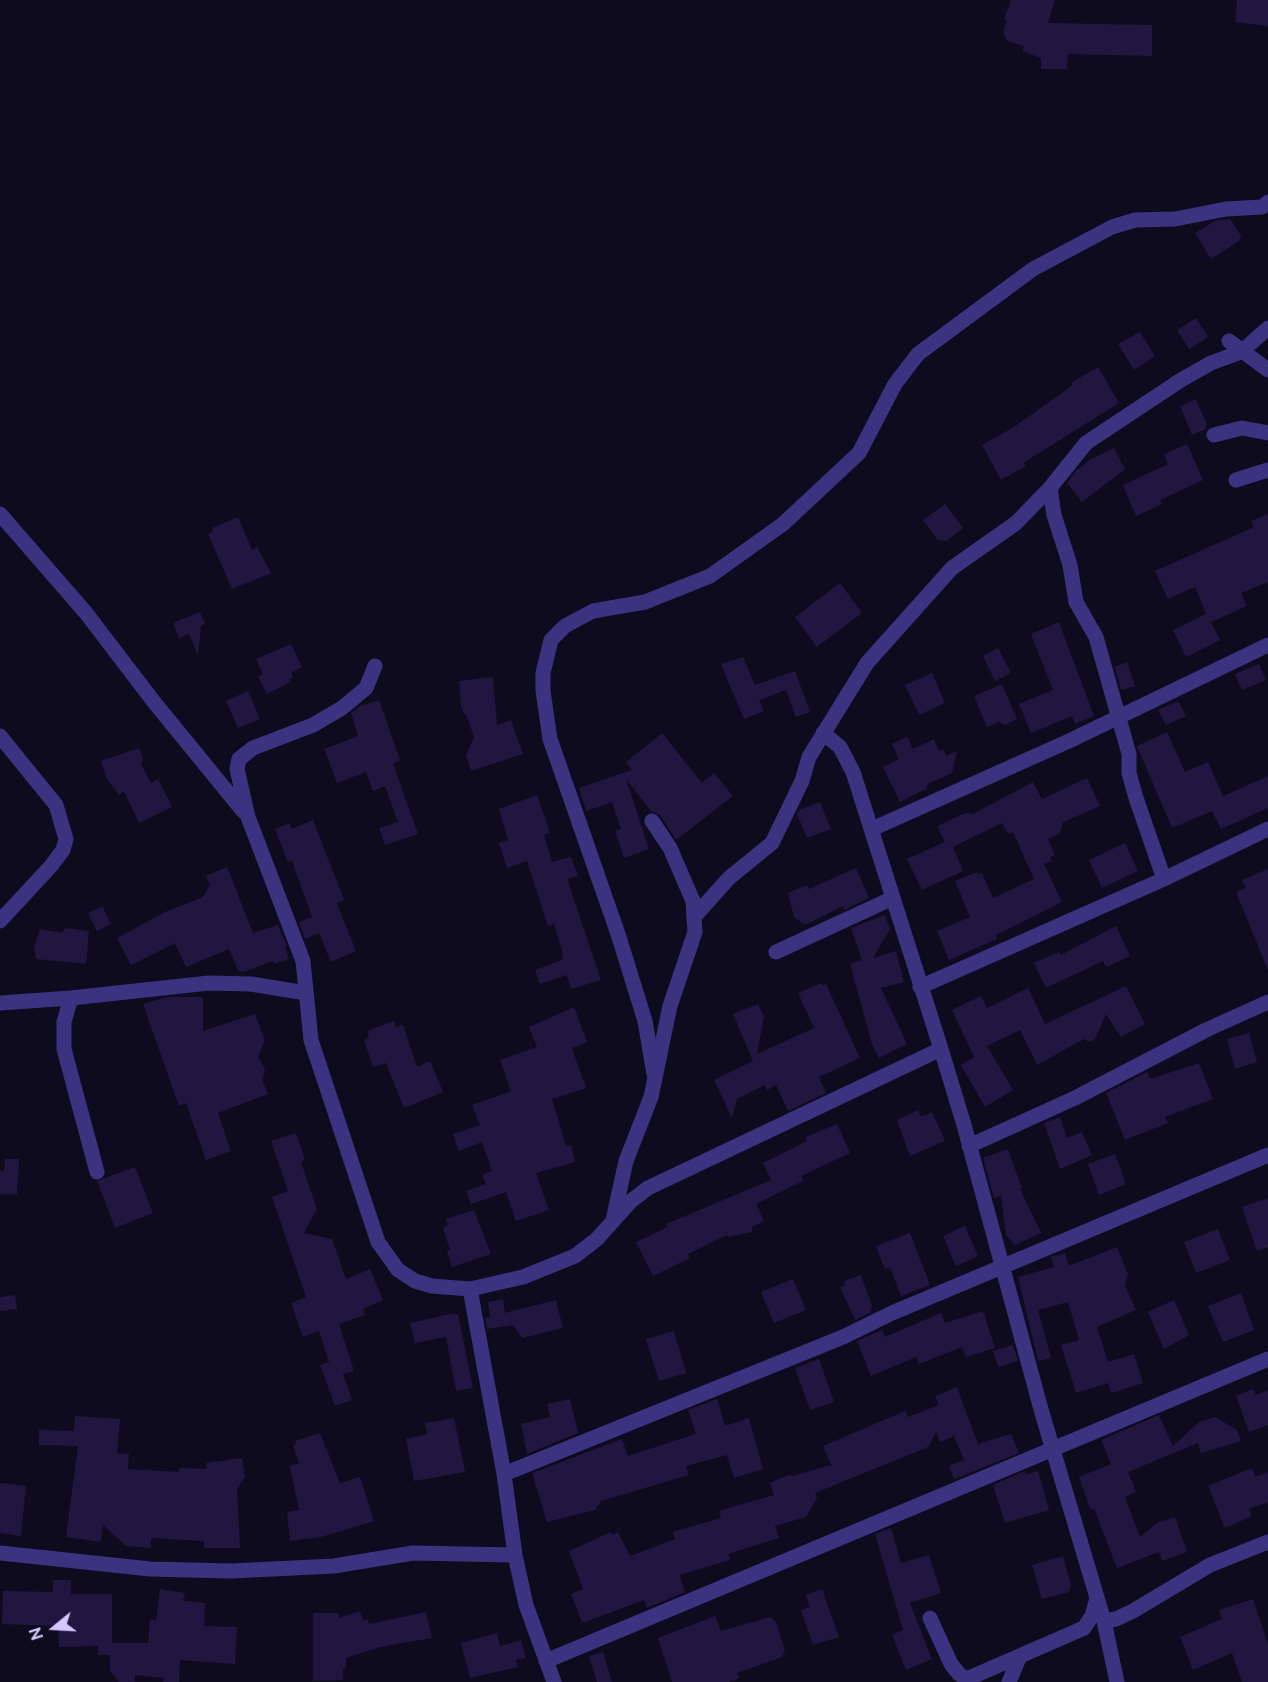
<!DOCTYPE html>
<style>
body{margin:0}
#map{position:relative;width:1268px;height:1682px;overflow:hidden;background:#0f0b1e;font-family:Raleway,sans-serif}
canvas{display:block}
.north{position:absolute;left:24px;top:1598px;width:60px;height:60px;-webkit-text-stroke:4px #0f0b1e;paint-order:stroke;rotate:252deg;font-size:16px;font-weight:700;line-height:24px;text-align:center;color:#d2c8ff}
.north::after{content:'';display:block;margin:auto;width:21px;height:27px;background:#d2c8ff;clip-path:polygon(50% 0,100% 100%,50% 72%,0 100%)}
</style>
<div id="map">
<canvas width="1268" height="1682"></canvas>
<div class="north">N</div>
</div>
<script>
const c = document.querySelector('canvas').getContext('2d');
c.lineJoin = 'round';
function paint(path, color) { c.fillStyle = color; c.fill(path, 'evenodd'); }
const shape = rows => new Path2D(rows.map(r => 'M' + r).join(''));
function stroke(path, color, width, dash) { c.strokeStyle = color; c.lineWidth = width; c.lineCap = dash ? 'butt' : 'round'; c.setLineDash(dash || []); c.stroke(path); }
const building = shape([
 [1011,0,1055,0,1048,23,1152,25,1152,56,1068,54,1067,69,1041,69,1041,58,1022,51,1024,46,1007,41,1003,32,1007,20,1004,19],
 [1237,0,1268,0,1268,26,1235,22],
 [1230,219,1241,236,1239,241,1211,259,1195,233,1215,221],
 [1196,318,1208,337,1189,349,1177,330],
 [1140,332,1155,356,1134,370,1118,344],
 [1098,367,1119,403,1023,463,1026,466,1001,480,982,445,1014,427,1073,385,1071,383],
 [1196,399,1207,425,1205,426,1206,429,1192,435,1180,406],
 [1187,444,1203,480,1160,500,1162,504,1136,516,1123,485,1168,464,1164,454],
 [1114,448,1125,469,1082,502,1067,483,1077,470,1091,459],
 [945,504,963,528,947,541,938,540,923,520],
 [1268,514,1268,582,1241,593,1247,606,1211,622,1220,640,1186,657,1173,630,1206,614,1195,587,1168,599,1155,571,1254,527,1251,521],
 [238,517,252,550,257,547,271,573,232,589,208,534,213,532,212,528],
 [840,583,862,613,817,647,795,617],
 [200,612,205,624,201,626,198,655,189,634,179,638,173,623],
 [1059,622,1094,716,1075,724,1072,716,1031,733,1019,704,1053,690,1031,634],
 [291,644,302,667,291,673,293,677,289,679,291,682,267,694,258,677,263,674,256,659],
 [998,648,1011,673,995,681,983,656],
 [743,657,755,685,795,671,810,712,796,717,786,690,759,700,764,711,744,719,721,664],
 [1127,662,1135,686,1121,690,1115,667],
 [1259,664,1266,680,1242,690,1235,674],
 [932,673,945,703,919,715,905,685],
 [493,677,497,725,511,720,523,754,471,771,466,756,474,737,466,714,464,714,461,706,459,681],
 [1002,684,1017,719,1005,725,999,722,987,727,974,696],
 [248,691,260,719,238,728,226,701],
 [379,700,400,760,393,764,418,834,385,845,379,828,398,822,385,786,373,791,366,772,337,783,324,749,358,736,351,713,360,706],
 [1178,701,1186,716,1166,725,1158,710],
 [1167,732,1185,772,1208,762,1223,796,1268,776,1268,808,1221,829,1212,811,1172,828,1137,746],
 [662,733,702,783,714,773,733,796,676,840,660,815,651,811,626,779,649,849,624,858,615,831,621,829,612,802,586,811,579,788,632,770,626,762],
 [907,737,913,749,934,739,939,751,943,749,946,756,957,751,952,773,928,784,926,789,900,802,883,767,899,759,892,744],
 [139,748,143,758,141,764,151,783,158,779,172,807,139,823,124,791,119,795,107,779,101,761],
 [1087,778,1100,806,1063,822,1060,833,1048,839,1055,855,1050,857,1052,861,1044,864,1062,902,996,935,997,939,949,960,937,931,970,917,955,881,977,872,978,874,982,873,993,898,1034,879,1013,832,1008,834,1002,823,953,847,963,871,922,890,907,859,945,842,937,826,966,813,973,814,1033,782,1042,799],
 [537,795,550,832,544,835,552,862,571,857,578,876,567,879,601,980,571,989,567,975,540,984,535,970,562,960,563,954,554,924,548,926,527,861,507,868,499,843,508,840,499,809],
 [820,802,831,829,807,838,797,814,799,810],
 [313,820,344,900,337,903,356,951,331,962,319,933,305,939,299,922,312,917,292,861,288,862,275,829,290,823,292,829],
 [1125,843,1138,871,1102,888,1089,860],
 [227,867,253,933,278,925,287,946,285,947,289,959,274,964,273,961,243,972,238,970,229,949,186,967,175,943,131,965,117,938,165,912,203,897,210,885,206,876],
 [856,868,869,898,844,910,843,906,805,925,794,917,788,893,807,885,809,889],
 [1268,869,1268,970,1236,892,1246,888,1242,880],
 [102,906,111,924,97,931,88,913],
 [885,915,890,929,873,958,896,951,904,982,881,988,907,1044,879,1058,872,1044,850,964,862,960,851,928],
 [1116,926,1130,956,1106,967,1103,961,1046,988,1034,963,1059,952,1061,955],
 [65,928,89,931,86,964,36,959,34,947,40,929,62,933],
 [821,983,822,985,826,984,860,1058,819,1077,826,1093,788,1111,776,1085,767,1090,765,1085,737,1099,732,1118,714,1080,753,1061,733,1014,758,1004,764,1017,757,1054,814,1028,798,993],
 [1126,986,1145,1024,1121,1037,1106,1014,1095,1039,1090,1042,1084,1039,1037,1065,1020,1030,987,1046,1013,1090,985,1107,961,1065,974,1057,952,1010,981,996,987,1008,1028,988,1045,1024],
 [167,997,203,997,203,1031,255,1014,265,1040,258,1057,265,1069,262,1080,268,1094,218,1113,231,1151,206,1160,186,1103,179,1106,143,1004],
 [574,1007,587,1042,572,1048,586,1088,552,1099,566,1146,571,1145,575,1162,536,1173,549,1210,516,1221,506,1192,471,1204,466,1191,486,1184,482,1175,492,1171,482,1142,459,1151,453,1134,480,1125,472,1105,511,1091,500,1060,537,1047,529,1027],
 [394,1021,396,1027,403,1025,417,1067,430,1061,443,1092,404,1108,386,1063,373,1067,364,1040,369,1038,367,1031],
 [1249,1033,1257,1062,1235,1069,1227,1039],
 [1199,1063,1213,1099,1165,1117,1168,1123,1125,1140,1106,1093,1147,1072,1150,1079],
 [918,1110,921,1117,932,1112,945,1141,910,1156,897,1120],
 [1060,1117,1067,1138,1082,1132,1092,1155,1060,1169,1044,1123],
 [837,1124,850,1153,801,1176,803,1181,756,1204,764,1221,752,1227,752,1232,728,1237,727,1235,688,1254,690,1258,653,1276,636,1242,668,1227,666,1224,771,1180,763,1163,807,1141,806,1137],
 [296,1133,305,1160,301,1162,317,1209,304,1233,332,1239,346,1279,370,1269,383,1300,363,1309,365,1315,339,1324,354,1371,343,1374,352,1400,335,1406,320,1365,329,1362,319,1331,303,1337,291,1303,306,1297,272,1197,288,1191,271,1141],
 [1008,1149,1022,1188,1020,1189,1041,1233,1015,1245,1006,1235,1001,1195,994,1198,983,1158],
 [1115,1154,1126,1184,1099,1195,1088,1164],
 [5,1159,19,1159,17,1194,0,1194,0,1170,4,1171],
 [135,1167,153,1213,115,1228,97,1181],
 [1268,1198,1268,1247,1257,1251,1242,1207],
 [474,1210,491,1254,452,1267,447,1251,450,1250,443,1228,448,1225,446,1219],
 [965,1226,978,1256,956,1266,943,1236],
 [1218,1229,1230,1260,1196,1273,1184,1242],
 [910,1233,930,1285,901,1296,890,1267,885,1269,876,1246],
 [1117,1247,1128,1274,1125,1286,1136,1310,1097,1327,1108,1362,1134,1354,1143,1383,1111,1393,1108,1383,1076,1393,1061,1345,1079,1340,1068,1302,1038,1310,1051,1358,1038,1361,1018,1277,1054,1267,1051,1257,1065,1253,1069,1266],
 [861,1275,872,1305,870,1313,855,1320,840,1287,845,1285,844,1281],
 [793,1279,806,1310,774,1323,761,1292],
 [1241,1293,1254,1330,1223,1342,1208,1306],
 [15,1295,17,1309,0,1311,0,1297],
 [503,1299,505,1313,556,1300,563,1328,522,1338,513,1325,487,1329,485,1318,490,1317,488,1302],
 [1174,1300,1189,1335,1164,1349,1148,1312],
 [983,1311,995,1348,966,1357,962,1347,919,1364,916,1357,871,1376,857,1341,882,1330,885,1337,941,1313,945,1323],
 [450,1314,458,1314,473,1388,456,1391,446,1337,415,1343,410,1323],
 [674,1331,686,1373,659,1381,646,1339],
 [1013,1345,1018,1361,998,1367,993,1351],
 [819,1359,834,1402,810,1410,795,1368],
 [957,1387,978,1444,1011,1434,1019,1453,954,1479,949,1466,964,1460,954,1436,940,1442,936,1432,928,1447,815,1493,817,1498,806,1517,775,1526,779,1538,728,1554,730,1560,679,1575,685,1592,647,1608,644,1600,582,1623,571,1594,583,1589,569,1551,611,1532,612,1535,618,1532,630,1556,675,1539,673,1532,721,1518,719,1511,774,1495,770,1483,788,1475,793,1476,831,1465,823,1446,905,1411,908,1417,939,1405,935,1396],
 [1253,1389,1256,1395,1268,1390,1268,1425,1249,1432,1236,1396],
 [570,1399,578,1433,527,1454,521,1424,550,1417,547,1404],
 [717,1399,725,1426,749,1418,763,1469,734,1478,727,1455,686,1466,689,1475,601,1501,595,1510,547,1522,532,1473,622,1439,628,1456,696,1434,688,1410],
 [1159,1415,1173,1446,1199,1422,1215,1417,1237,1430,1241,1441,1201,1453,1198,1443,1128,1472,1136,1492,1125,1497,1140,1537,1157,1523,1175,1517,1187,1552,1162,1561,1159,1552,1117,1568,1094,1508,1091,1510,1079,1477,1111,1464,1101,1440],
 [75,1416,120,1419,117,1453,129,1454,128,1469,179,1472,179,1468,207,1469,206,1463,242,1458,245,1477,237,1489,240,1548,204,1548,204,1541,151,1538,151,1548,126,1546,103,1525,101,1542,66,1537,78,1446,39,1445,39,1430,74,1431],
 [454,1418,465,1472,414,1481,406,1439,427,1434,425,1423],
 [320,1433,340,1483,360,1477,374,1521,321,1537,290,1541,287,1512,299,1510,290,1466,299,1463,293,1446,296,1444,295,1441],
 [1252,1468,1256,1477,1268,1472,1268,1502,1249,1509,1252,1516,1225,1528,1208,1486],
 [1025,1471,1026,1475,1038,1471,1049,1510,1005,1523,993,1485],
 [0,1483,26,1486,21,1536,0,1533],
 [891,1528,901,1563,929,1555,941,1593,910,1603,932,1659,906,1670,892,1635,903,1630,875,1534],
 [1063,1556,1071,1585,1069,1592,1042,1599,1032,1565],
 [53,1580,71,1580,71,1594,112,1594,112,1643,148,1643,150,1619,156,1620,160,1589,185,1593,183,1601,205,1603,204,1626,237,1627,235,1664,180,1660,179,1682,163,1682,164,1678,135,1675,135,1682,119,1682,110,1671,110,1655,98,1655,98,1646,59,1647,58,1626,2,1624,3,1591,53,1592],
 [822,1589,839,1637,813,1645,801,1610,810,1607,806,1595],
 [1253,1599,1268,1644,1268,1682,1242,1682,1232,1653,1193,1670,1180,1637,1222,1619,1219,1610],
 [360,1611,363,1621,368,1620,369,1624,426,1612,432,1638,380,1647,346,1658,346,1668,343,1668,343,1680,313,1681,313,1613,339,1613,339,1618],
 [715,1616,721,1631,770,1617,776,1622,785,1651,782,1657,737,1673,739,1678,728,1682,672,1682,658,1638],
 [497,1633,500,1646,521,1640,526,1658,516,1660,518,1667,470,1678,461,1643],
 [603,1652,612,1682,597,1682,589,1656]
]);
const minor = shape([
 [1229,341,1268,370],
 [1214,435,1242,428,1268,433],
 [1236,480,1268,470],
 [1050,488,1054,515,1070,565,1076,602,1096,637,1129,754,1129,773,1136,798,1164,879],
 [0,514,86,613,154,702,243,811],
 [375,666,366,688,342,708,313,725,253,748,239,759,237,769,248,817,303,961,311,1040,378,1242,398,1270,415,1281,432,1286,470,1289,523,1277,575,1256,597,1239,631,1201,648,1188,941,1049],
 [823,733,840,747,853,772,941,1049,964,1125,1042,1413,1104,1621,1117,1682],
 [0,736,56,805,66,839,63,850,51,866,0,921],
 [872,829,1069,741,1268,645],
 [695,916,729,878,772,843,802,781,809,757,867,663,952,568,1016,523,1050,488,1086,443,1181,380,1211,363,1241,352,1268,328],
 [776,952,893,898],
 [920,987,1164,879,1268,829],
 [71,998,64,1022,64,1049,97,1172],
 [0,1003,71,998,209,983,251,984,306,993],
 [654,1074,645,1021,618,934,550,739,543,691,543,673,551,640,565,626,593,611,645,602,710,576,783,524,859,453,895,384,918,354,1033,269,1112,227,1135,220,1175,219,1226,209,1262,207,1268,202],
 [969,1146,1075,1098,1208,1029,1268,1002],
 [613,1220,626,1161,651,1097,670,1006,695,932,693,901,670,848,652,821],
 [470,1289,504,1474,515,1555,526,1605,554,1682],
 [504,1474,843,1337,892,1313,1268,1155],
 [0,1553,150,1569,231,1571,334,1566,413,1553,515,1555],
 [930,1618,951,1664,959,1674,967,1679,1084,1628,1092,1616,1097,1598],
 [1104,1621,1116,1619,1133,1611,1210,1565,1268,1542],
 [546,1661,1268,1359],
 [1009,1682,1019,1658]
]);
paint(building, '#211640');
stroke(minor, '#3b3380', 15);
</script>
